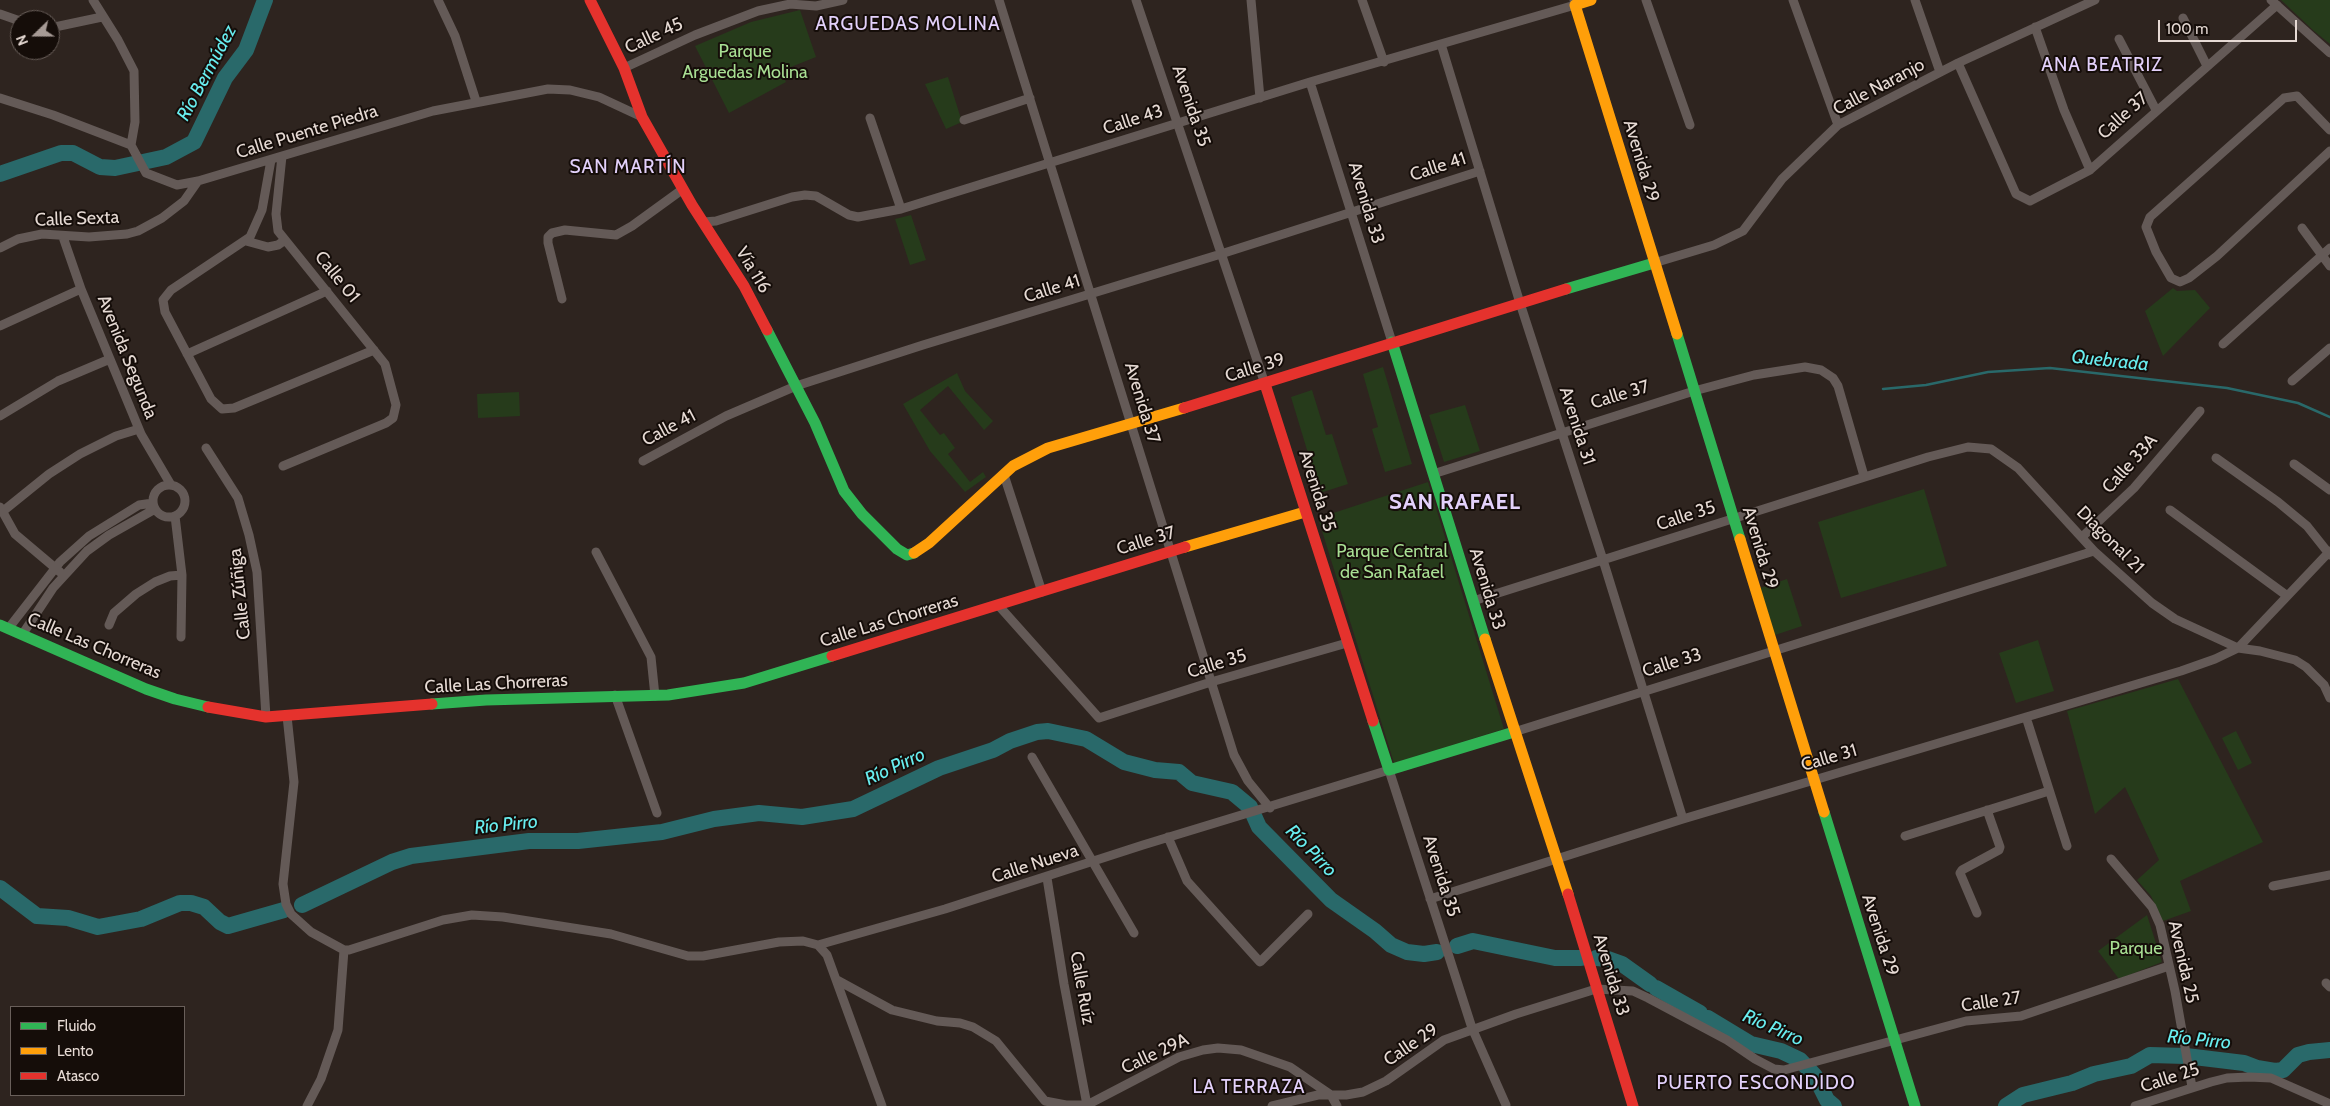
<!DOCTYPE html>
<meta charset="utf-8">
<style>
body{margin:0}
#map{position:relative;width:2330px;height:1106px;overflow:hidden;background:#2e241f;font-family:Cabin,sans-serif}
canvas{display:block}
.legend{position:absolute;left:10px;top:1006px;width:175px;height:90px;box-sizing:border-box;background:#150d09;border:1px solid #695f5a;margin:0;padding:6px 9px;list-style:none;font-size:15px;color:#e6dad4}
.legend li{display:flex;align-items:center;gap:10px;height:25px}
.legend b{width:25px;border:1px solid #695f5a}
.north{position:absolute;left:10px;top:10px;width:50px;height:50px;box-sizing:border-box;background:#150d09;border:1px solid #695f5a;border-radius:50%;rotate:248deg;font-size:14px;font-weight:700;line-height:20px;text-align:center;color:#e6dad4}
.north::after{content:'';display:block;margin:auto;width:18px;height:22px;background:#a69a95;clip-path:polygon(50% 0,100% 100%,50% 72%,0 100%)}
.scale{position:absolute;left:2158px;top:20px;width:139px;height:22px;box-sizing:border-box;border:2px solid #e6dad4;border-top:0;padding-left:6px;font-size:15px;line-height:18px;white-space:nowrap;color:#e6dad4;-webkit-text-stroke:4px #150d09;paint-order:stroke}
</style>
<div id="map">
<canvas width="2330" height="1106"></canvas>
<ul class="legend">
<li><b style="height:6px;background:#30b455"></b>Fluido</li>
<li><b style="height:6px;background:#ff9f0a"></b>Lento</li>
<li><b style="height:6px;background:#e5322d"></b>Atasco</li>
</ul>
<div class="north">N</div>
<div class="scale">100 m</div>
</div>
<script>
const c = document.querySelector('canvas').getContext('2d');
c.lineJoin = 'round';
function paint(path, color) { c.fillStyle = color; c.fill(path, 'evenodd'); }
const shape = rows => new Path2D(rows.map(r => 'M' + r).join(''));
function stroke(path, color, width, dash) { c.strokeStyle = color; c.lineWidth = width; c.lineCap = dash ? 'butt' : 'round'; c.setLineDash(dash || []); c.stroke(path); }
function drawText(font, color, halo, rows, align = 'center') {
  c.font = font + ' Cabin,sans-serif'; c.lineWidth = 4; c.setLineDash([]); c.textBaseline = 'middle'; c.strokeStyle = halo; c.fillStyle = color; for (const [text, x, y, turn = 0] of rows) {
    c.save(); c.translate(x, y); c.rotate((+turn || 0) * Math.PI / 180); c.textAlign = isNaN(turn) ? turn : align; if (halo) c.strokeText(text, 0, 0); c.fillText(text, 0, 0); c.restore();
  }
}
const green = shape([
 [2281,0,2330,0,2330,44,2314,31],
 [800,10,816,57,781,71,786,82,729,113,695,46,751,22],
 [948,77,962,122,946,129,925,84],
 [911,215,926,260,910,265,895,219],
 [2173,288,2177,291,2195,290,2210,308,2163,356,2145,311],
 [1383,367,1412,464,1385,472,1372,429,1378,427,1363,374],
 [957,373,965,391,993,421,984,430,948,386,920,410,940,435,944,433,955,448,948,454,970,482,983,472,986,477,965,492,930,451,903,404],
 [1312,390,1326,435,1332,434,1348,484,1320,493,1291,397],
 [519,392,520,416,478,418,477,394],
 [1465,405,1480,451,1444,462,1429,415],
 [1428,482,1504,729,1394,763,1318,518],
 [1924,489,1947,566,1841,598,1818,522],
 [1787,579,1802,626,1775,635,1760,588],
 [2038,640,2054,691,2016,703,1999,653],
 [2178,679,2263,842,2180,881,2191,911,2163,921,2151,896,2137,880,2159,860,2125,787,2095,814,2067,711],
 [2236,731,2252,763,2238,770,2222,738],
 [2147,915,2162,962,2119,979,2098,951]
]);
const stream = shape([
 [1883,389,1926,385,1988,372,2050,368,2227,388,2298,403,2330,417]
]);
const river = shape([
 [0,174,61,153,73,153,100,167,115,168,166,157,194,142,225,78,246,50,265,0],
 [0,888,37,916,68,918,98,927,141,919,180,903,191,903,204,907,220,922,228,926,284,910],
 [302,905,392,862,411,856,529,841,578,841,662,832,714,819,759,813,802,817,853,809,939,768,993,750,1010,741,1037,732,1048,731,1086,739,1124,762,1155,770,1179,772,1192,783,1232,792,1250,807,1259,827,1331,900,1375,931,1391,945,1407,952,1424,954,1437,952],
 [1457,946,1473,941,1555,958,1581,958],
 [1596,958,1608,959,1622,964,1650,984],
 [1656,988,1700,1013],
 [1708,1018,1751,1044,1781,1051,1800,1060,1815,1076,1827,1100,1834,1106],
 [2006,1106,2023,1095,2072,1083,2094,1074,2131,1066,2150,1055,2186,1056,2244,1063,2257,1068,2275,1071,2283,1070,2298,1055,2309,1052,2330,1050]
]);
const street = shape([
 [93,0,118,40,134,71,135,122,131,145],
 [438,0,455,36,476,101],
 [999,0,1234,755,1248,781,1270,808],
 [1136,0,1265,384],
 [1251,0,1260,98],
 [1362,0,1384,62],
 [1646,0,1690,125],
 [1793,0,1838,125],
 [1915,0,1940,72],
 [2271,0,2330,53],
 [0,14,20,21],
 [2183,18,2207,66],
 [2035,27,2064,110,2090,170],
 [50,28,102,17],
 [2119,39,2156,110],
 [1441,44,1520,303,1603,560,1683,819],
 [1958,63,2016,194,2030,201,2090,170,2277,5],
 [624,68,695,35,758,11,790,4,816,6,843,0],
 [1310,82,1392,342],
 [0,98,53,115,131,145,146,173,177,185,198,181,433,111,548,89,570,90,599,97,642,117],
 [870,118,901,209],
 [964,120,1030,98],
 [2330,130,2297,96,2284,98,2150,217,2146,227,2156,252,2171,278,2180,282,2189,278,2217,256,2330,151],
 [282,156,276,214,278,231,385,364,396,405,393,418,386,423,283,466],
 [271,160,262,210,250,237,171,290,163,300,165,312,211,399,222,409,234,408,374,350],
 [704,222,716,221,792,197,805,195,816,196,849,215,858,217,901,209,1310,82,1575,5,1574,0],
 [2302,228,2330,266],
 [63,237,81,289,141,434,171,485],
 [246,241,268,247,278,245,285,240],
 [0,248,18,239,42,234,89,237,127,234,138,231,162,218,184,201,198,181],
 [1654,263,1714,245,1743,231,1782,179,1838,125,1958,63,2095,0],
 [562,299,548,243,548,237,552,233,565,230,616,235,632,226,683,189],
 [0,326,81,289],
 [2223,344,2330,248],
 [187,354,327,291],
 [2292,381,2330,348],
 [0,416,58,381,110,359],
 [206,448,238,498,249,535,257,572,266,717],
 [2216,458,2278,502,2307,526,2330,555],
 [643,461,726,416,796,386,923,345,1221,254,1480,171],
 [2294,464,2330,490],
 [1433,474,1694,391,1754,375,1805,367,1821,370,1833,378,1838,386,1864,476],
 [1004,475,1042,592],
 '153 501a16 16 0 1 1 32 0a16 16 0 1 1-32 0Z',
 [0,507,15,534,60,572],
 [2170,510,2286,595],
 [2,512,49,474,80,454,116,436,139,429],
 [175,516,182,575,181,637],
 [2082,537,2134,488,2200,411],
 [596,552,651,657,655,696],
 [1473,601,1928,457,1968,447,1991,449,2018,468,2094,551,2152,603,2175,619,2238,648,2260,651,2295,660,2306,667,2324,685,2330,698],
 [999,606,1099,718,1211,682,1347,643],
 [109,625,114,613,136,594,155,582,170,576,182,575],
 [8,629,60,562,89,536,139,505,153,503],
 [22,635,53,588,87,551,109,535,155,509],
 [615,695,657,813],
 [287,716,294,782,283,884,286,904,291,914,311,932,344,950,349,950,443,920,472,915,503,917,611,934,688,956,703,956,779,942,803,941,818,945,945,909,1143,845,1389,770,1472,1028,1506,1105],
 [2026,717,2067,846],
 [1514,732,2094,551],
 [1032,757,1134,933],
 [1905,836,2049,791],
 [1168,837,1187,881,1260,962,1308,914],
 [2111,859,2152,907,2160,925,2175,991,2192,1087],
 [1047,878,1064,984,1087,1105],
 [2273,886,2330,875],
 [1430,899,1683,819,2181,671,2215,659,2238,648,2330,551],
 [1977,913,1960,873,1962,870,1999,850,2000,847,1987,810],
 [818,945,827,955,882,1106],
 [837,980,892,1010,937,1021,960,1023,973,1027,996,1041,1045,1101,1066,1105,1087,1105,1179,1057,1203,1050,1218,1048,1241,1050,1290,1067,1331,1095,1337,1106],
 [2326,983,2330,987],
 [307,1106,321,1079,338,1030,344,950],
 [1272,1106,1318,1095,1346,1095,1363,1092,1386,1081,1444,1040,1516,1014,1596,989,1633,991,1648,998,1727,1040,1755,1059,1774,1069,1784,1070,1966,1021,2021,1016,2169,966],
 [2135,1106,2211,1082,2227,1078,2249,1077,2271,1078,2330,1104]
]);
const fast = shape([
 [1566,289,1654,263],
 [767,330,815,423,844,491,862,514,897,549,907,555,914,553],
 [1677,334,1740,539],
 [1392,342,1485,639],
 [0,625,146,689,175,699,208,707],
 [432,704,486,700,668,695,744,683,832,656],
 [1373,721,1389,770,1514,732],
 [1824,812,1915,1106]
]);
const slow = shape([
 [1591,0,1575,5,1677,334],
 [1740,539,1824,812],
 [1185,547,1305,512],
 [914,553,929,543,1013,466,1048,448,1184,408],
 [1485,639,1568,894]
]);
const jam = shape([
 [590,0,624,68,642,117,692,205,744,286,767,330],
 [1265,384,1373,721],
 [1184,408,1566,289],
 [832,656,1185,547],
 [208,707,266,717,432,704],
 [1568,894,1633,1106]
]);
const streetNames = [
 ["Calle 45",654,36,-25],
 ["Calle Naranjo",1879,87,-28],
 ["Avenida 35",1191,106,71],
 ["Calle 37",2123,116,-42],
 ["Calle 43",1133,120,-18],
 ["Calle Puente Piedra",307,132,-17],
 ["Avenida 29",1641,161,73],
 ["Calle 41",1438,167,-18],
 ["Avenida 33",1366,203,73],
 ["Calle Sexta",77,219,-2],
 ["Vía 116",753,270,59],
 ["Calle 01",337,277,51],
 ["Calle 41",1052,289,-17],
 ["Avenida Segunda",127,357,68],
 ["Calle 39",1255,368,-17],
 ["Calle 37",1620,395,-17],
 ["Avenida 37",1142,403,73],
 ["Avenida 31",1577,426,72],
 ["Calle 41",669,428,-28],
 ["Calle 33A",2130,464,-48],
 ["Avenida 35",1317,491,72],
 ["Calle 35",1686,516,-18],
 ["Diagonal 21",2110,540,45],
 ["Calle 37",1146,541,-17],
 ["Avenida 29",1760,548,73],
 ["Avenida 33",1487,589,73],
 ["Calle Zúñiga",240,594,-96],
 ["Calle Las Chorreras",889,621,-17],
 ["Calle Las Chorreras",94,646,23],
 ["Calle 33",1672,663,-17],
 ["Calle 35",1217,664,-17],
 ["Calle Las Chorreras",496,684,-3],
 ["Calle 31",1829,758,-16],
 ["Calle Nueva",1035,864,-18],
 ["Avenida 35",1441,876,72],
 ["Avenida 29",1880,935,72],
 ["Avenida 25",2183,962,77],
 ["Avenida 33",1611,975,73],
 ["Calle Ruíz",1082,988,80],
 ["Calle 27",1991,1002,-8],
 ["Calle 29",1411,1045,-34],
 ["Calle 29A",1155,1054,-25],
 ["Calle 25",2170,1078,-18]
];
const parkNames = [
 ["Parque",745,52],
 ["Arguedas Molina",745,73],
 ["Parque Central",1392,552],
 ["de San Rafael",1392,573],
 ["Parque",2136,949]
];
const neighbourhoodNames = [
 ["ARGUEDAS MOLINA",908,24],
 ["ANA BEATRIZ",2102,65],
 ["SAN MARTÍN",628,167],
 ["PUERTO ESCONDIDO",1756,1083],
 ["LA TERRAZA",1249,1087]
];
const waterNames = [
 ["Río Bermúdez",207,73,-62],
 ["Quebrada",2110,361,6],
 ["Río Pirro",895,767,-25],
 ["Río Pirro",506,825,-6],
 ["Río Pirro",1311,851,46],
 ["Río Pirro",1773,1028,24],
 ["Río Pirro",2199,1040,6]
];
const districtNames = [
 ["SAN RAFAEL",1455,503]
];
paint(green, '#263b1b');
stroke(stream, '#29696a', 2.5);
stroke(river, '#29696a', 16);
stroke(street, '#645a57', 9);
stroke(fast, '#30b455', 11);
stroke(slow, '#ff9f0a', 11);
stroke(jam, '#e5322d', 11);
drawText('18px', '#e6dad4', '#150d09', streetNames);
drawText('18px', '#a8df93', '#150d09', parkNames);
c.letterSpacing = '1px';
drawText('19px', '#e3d1fb', '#150d09', neighbourhoodNames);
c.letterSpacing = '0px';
drawText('italic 19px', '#68eef0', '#150d09', waterNames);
c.letterSpacing = '1px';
drawText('bold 22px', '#e3d1fb', '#150d09', districtNames);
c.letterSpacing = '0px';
</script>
